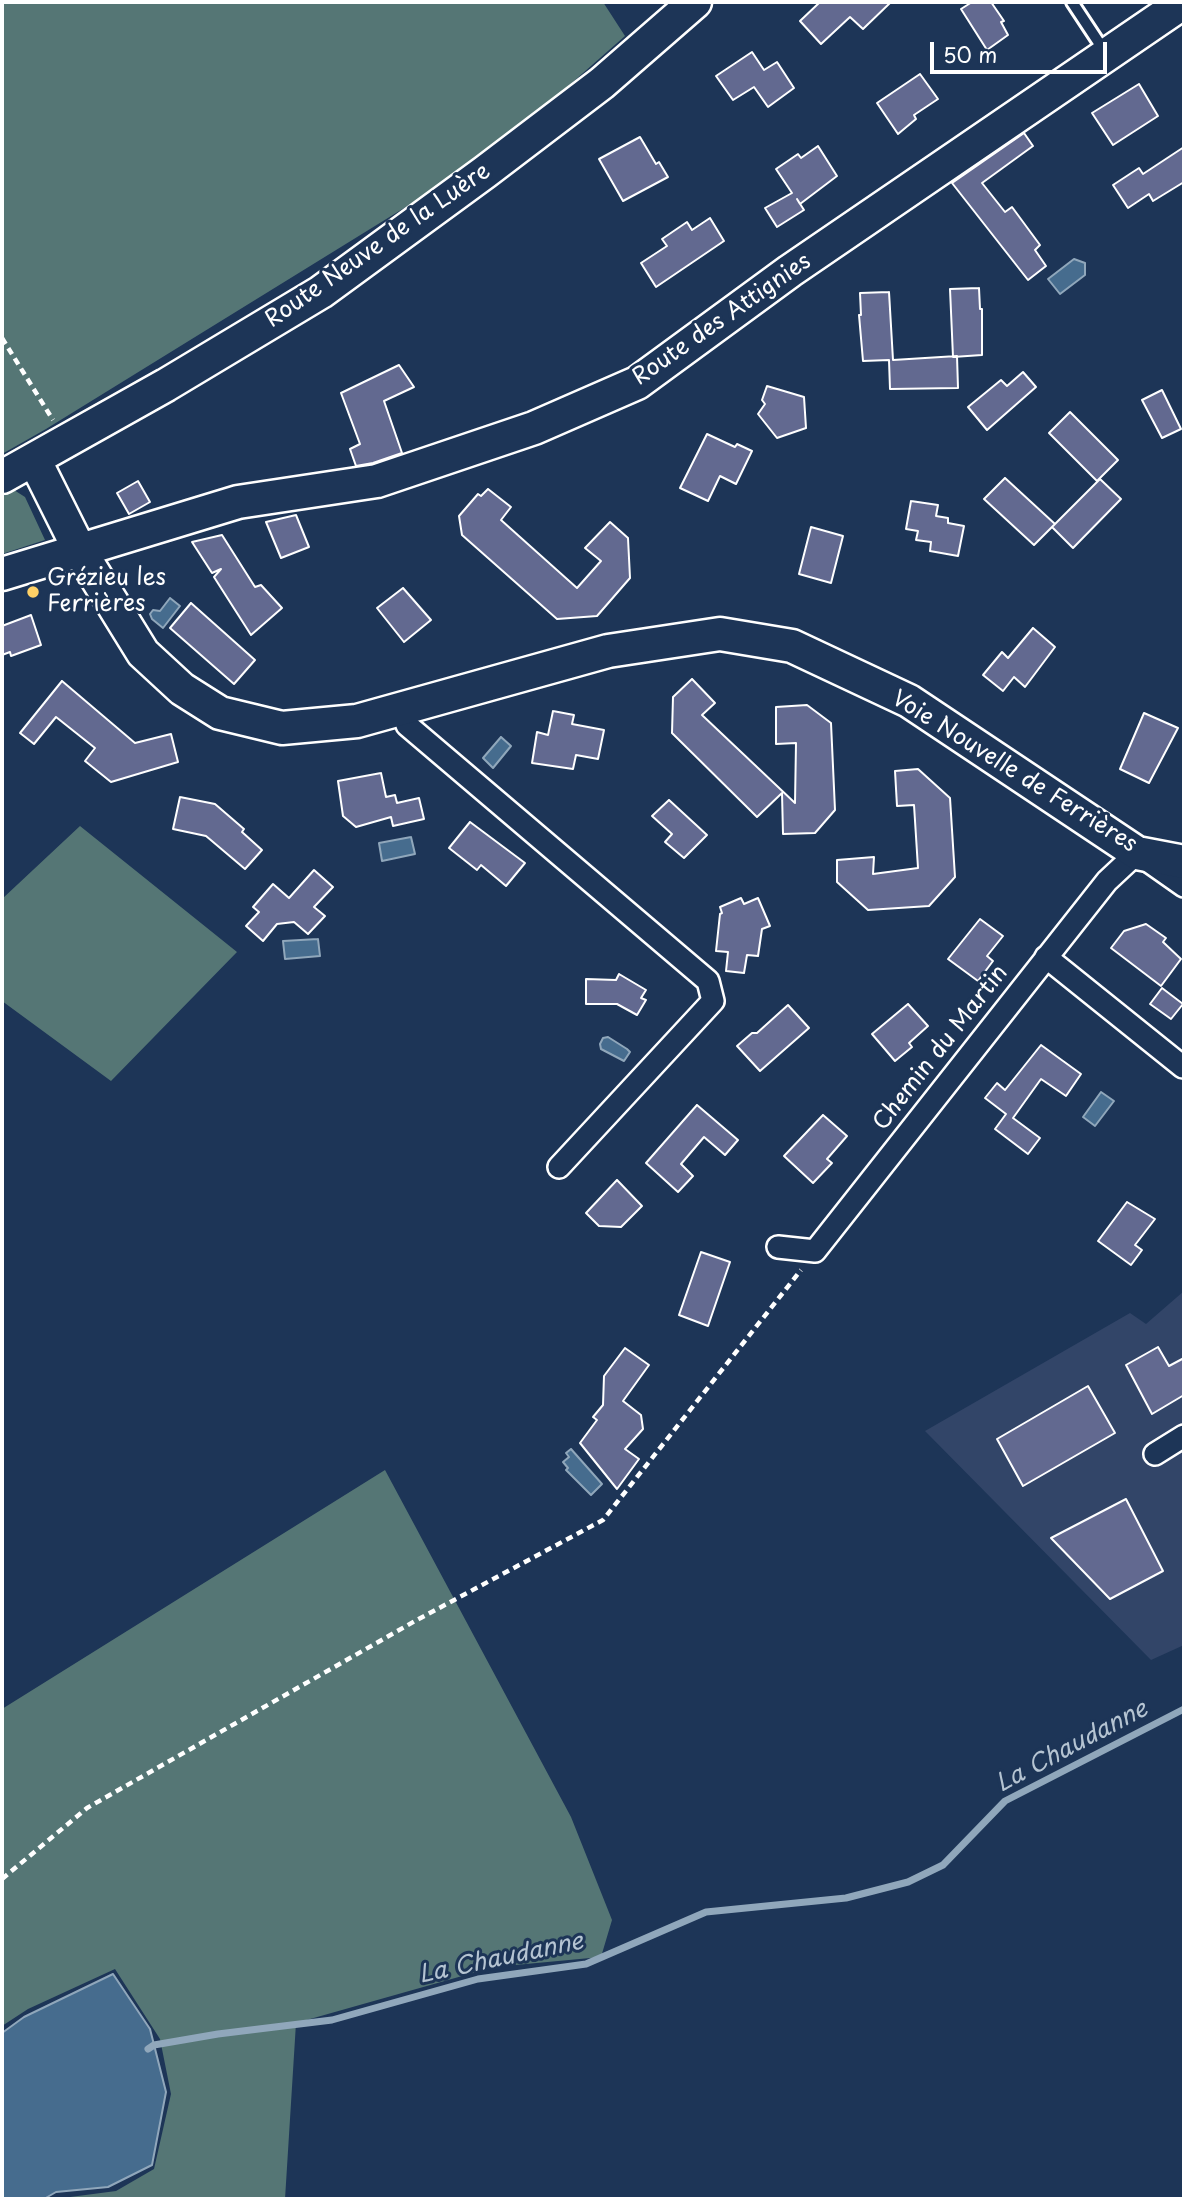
<!DOCTYPE html>
<meta charset="utf-8">
<style>
body{margin:0}
#map{position:relative;width:1186px;height:2201px;overflow:hidden;background:#1d3557;font-family:"Playpen Sans",sans-serif}
canvas{display:block}
.frame{position:absolute;inset:0;border:4px solid #fff;pointer-events:none}
.scale{position:absolute;left:930px;top:42px;width:177px;height:32px;box-sizing:border-box;border:4px solid #fff;border-top:0;padding-left:9px;font-size:21px;line-height:24px;white-space:nowrap;color:#fff;-webkit-text-stroke:5px #1d3557;paint-order:stroke}
</style>
<div id="map">
<canvas width="1186" height="2201"></canvas>
<div class="frame"></div>
<div class="scale">50 m</div>
</div>
<script>
const c = document.querySelector('canvas').getContext('2d');
c.lineJoin = 'round';
function paint(path, color) { c.fillStyle = color; c.fill(path, 'evenodd'); }
const shape = rows => new Path2D(rows.map(r => 'M' + r).join(''));
function stroke(path, color, width, dash) { c.strokeStyle = color; c.lineWidth = width; c.lineCap = dash ? 'butt' : 'round'; c.setLineDash(dash || []); c.stroke(path); }
function drawText(font, color, halo, rows, align = 'center') {
  c.font = font + ' "Playpen Sans",sans-serif'; c.lineWidth = 6; c.setLineDash([]); c.textBaseline = 'middle'; c.strokeStyle = halo; c.fillStyle = color; for (const [text, x, y, turn = 0] of rows) {
    c.save(); c.translate(x, y); c.rotate((+turn || 0) * Math.PI / 180); c.textAlign = isNaN(turn) ? turn : align; if (halo) c.strokeText(text, 0, 0); c.fillText(text, 0, 0); c.restore();
  }
}
const built = shape([
 [1184,1291,1184,1645,1151,1660,925,1431,1130,1313,1146,1324]
]);
const green = shape([
 [2,2,603,2,625,36,490,155,46,429,2,454],
 [14,490,25,497,45,540,2,554,2,497],
 [80,826,237,952,111,1081,2,1001,2,899],
 [385,1470,571,1817,612,1920,601,1957,494,1967,296,2023,285,2199,55,2199,116,2191,154,2169,171,2094,160,2039,115,1969,28,2009,2,2026,2,1709]
]);
const water = shape([
 [1074,259,1085,263,1085,275,1060,294,1048,279,1074,259],
 [170,598,180,606,163,628,152,619,150,614,153,610,160,611,170,598],
 [501,737,511,746,493,768,483,758,501,737],
 [411,837,415,854,382,861,379,843,411,837],
 [318,939,320,956,285,959,283,941,318,939],
 [608,1037,627,1049,630,1052,624,1061,601,1049,600,1044,603,1038,608,1037],
 [1101,1092,1114,1101,1095,1126,1083,1117,1101,1092],
 [571,1449,602,1484,591,1495,566,1470,568,1468,563,1462,569,1457,566,1453,571,1449],
 [113,1974,150,2029,166,2092,152,2165,108,2187,56,2192,44,2199,2,2199,2,2033,24,2017,113,1974]
]);
const stream = shape([
 [148,2049,154,2045,218,2034,332,2020,478,1979,586,1964,706,1912,846,1898,908,1882,943,1865,1005,1801,1184,1709]
]);
const building = shape([
 [820,2,891,2,863,29,850,17,821,44,800,21,820,2],
 [972,2,991,2,1004,21,1001,22,1008,35,987,50,961,9,972,2],
 [752,52,764,70,777,62,794,88,768,107,754,87,733,100,716,76,752,52],
 [920,74,938,99,914,115,916,119,898,134,877,103,920,74],
 [1139,84,1158,116,1113,145,1092,113,1139,84],
 [1024,133,1033,146,982,183,1005,212,1012,207,1040,245,1035,250,1046,266,1028,280,952,183,1024,133],
 [640,137,656,164,659,162,668,177,623,201,599,159,640,137],
 [818,146,837,176,800,204,797,199,804,210,777,227,765,208,792,193,776,169,798,154,801,158,818,146],
 [1184,147,1184,182,1153,201,1149,194,1128,208,1113,185,1139,168,1143,174,1184,147],
 [710,218,724,241,656,287,641,263,667,246,662,239,687,222,692,230,710,218],
 [979,288,980,309,982,309,982,355,953,357,950,289,979,288],
 [889,292,893,360,957,356,958,388,890,389,889,360,863,361,859,315,861,315,860,293,889,292],
 [399,365,414,387,384,401,402,453,373,463,356,466,350,449,360,444,341,393,399,365],
 [1023,372,1036,387,987,430,968,407,1001,380,1007,386,1023,372],
 [767,386,804,397,806,428,777,438,758,414,765,404,762,400,767,386],
 [1162,390,1181,429,1162,438,1142,400,1162,390],
 [1070,412,1118,460,1097,481,1049,433,1070,412],
 [707,434,735,447,737,444,752,451,736,484,720,476,708,501,680,488,707,434],
 [1005,478,1055,524,1034,545,984,499,1005,478],
 [1100,479,1121,499,1073,548,1052,527,1100,479],
 [138,481,150,502,129,514,117,493,138,481],
 [488,489,511,507,501,520,577,588,601,561,585,548,610,522,628,538,630,578,597,616,557,619,462,535,459,516,478,494,481,496,488,489],
 [911,501,938,505,936,516,948,518,948,523,964,526,958,556,930,551,931,542,916,540,918,531,906,529,911,501],
 [296,515,309,547,281,558,266,522,296,515],
 [811,527,843,536,831,583,799,574,811,527],
 [222,535,255,587,261,585,282,608,251,635,214,577,221,569,212,573,192,542,222,535],
 [403,588,431,620,404,642,377,608,403,588],
 [191,603,255,660,234,684,170,628,191,603],
 [31,615,41,645,11,656,10,652,2,655,2,626,31,615],
 [1033,628,1055,647,1025,687,1014,677,1003,691,983,675,1002,652,1008,658,1033,628],
 [692,679,715,703,702,715,795,803,796,743,776,744,776,707,807,705,831,723,835,810,815,833,783,834,782,793,757,817,672,733,673,697,692,679],
 [62,681,135,743,171,734,178,762,111,782,85,761,95,748,56,717,34,744,20,733,62,681],
 [553,711,574,715,572,724,604,730,598,759,576,755,573,769,532,763,537,732,548,735,553,711],
 [1144,713,1178,728,1149,783,1120,769,1144,713],
 [918,769,950,798,955,877,929,906,868,910,837,882,837,860,874,857,873,874,918,868,914,805,897,806,895,771,918,769],
 [381,773,386,797,395,795,397,803,419,798,424,819,393,826,391,817,356,827,343,816,338,781,381,773],
 [180,797,215,804,244,829,242,832,262,850,245,869,206,836,173,829,180,797],
 [669,800,707,835,684,858,665,842,672,834,652,816,669,800],
 [470,822,525,863,506,886,481,865,477,870,449,848,470,822],
 [314,870,333,887,314,907,325,916,308,934,294,922,277,924,263,941,246,926,259,912,253,907,273,884,289,898,314,870],
 [741,898,744,904,758,898,770,926,762,929,758,956,747,955,744,973,726,971,728,952,716,951,720,914,722,913,720,907,741,898],
 [980,919,1003,936,987,956,993,961,978,981,948,959,980,919],
 [1146,924,1166,938,1163,942,1181,959,1161,986,1111,948,1124,931,1146,924],
 [619,974,646,990,641,998,646,1000,637,1015,617,1004,586,1004,586,979,616,980,619,974],
 [1162,988,1183,1004,1171,1019,1150,1004,1162,988],
 [908,1004,928,1026,909,1043,912,1047,895,1061,872,1034,908,1004],
 [788,1005,809,1028,760,1071,737,1046,752,1033,757,1033,788,1005],
 [1041,1045,1081,1074,1066,1096,1041,1079,1013,1118,1040,1138,1028,1154,995,1129,1006,1114,985,1098,997,1083,1005,1090,1041,1045],
 [697,1105,738,1140,725,1155,704,1137,681,1164,693,1176,678,1192,646,1163,697,1105],
 [823,1115,847,1136,827,1159,832,1163,813,1183,784,1156,823,1115],
 [617,1180,642,1206,621,1227,599,1226,586,1213,617,1180],
 [1127,1202,1155,1219,1135,1245,1142,1250,1131,1265,1098,1241,1127,1202],
 [701,1252,730,1262,708,1326,679,1315,701,1252],
 [1158,1347,1169,1366,1184,1358,1184,1395,1152,1414,1126,1365,1158,1347],
 [625,1348,649,1365,623,1401,641,1415,643,1429,625,1449,639,1459,617,1489,580,1443,597,1420,593,1417,603,1405,604,1376,625,1348],
 [1088,1386,1115,1433,1023,1486,997,1439,1088,1386],
 [1126,1499,1163,1571,1110,1599,1051,1538,1126,1499]
]);
const path = shape([
 [2,338,53,420],
 [2,1879,87,1808,415,1621,603,1520,801,1270]
]);
const lane = shape([
 [1072,2,1105,52]
]);
const street = shape([
 [402,708,407,725,708,981,713,1001,559,1167],
 [1046,957,1183,1067],
 [778,1247,815,1251,1107,881,1137,853,1184,886],
 [1155,1454,1184,1436]
]);
const secondary = shape([
 [34,459,80,551,143,653,182,689,220,713,282,728,357,721,608,651,720,634,792,646,909,701,1137,853,1184,862],
 [2,477,166,385,321,292,485,172,602,83,695,2],
 [2,574,238,502,377,481,534,428,637,383,790,271,1184,2]
]);
const markers = [
 [33,592,7,"#ffd166"]
];
const streetNames = [
 ["Route Neuve de la Luère",378,246,-35],
 ["Route des Attignies",722,320,-35],
 ["Voie Nouvelle de Ferrières",1014,772,32],
 ["Chemin du Martin",941,1048,-52]
];
const poiNames = [
 ["Grézieu les",47,579],
 ["Ferrières",47,605]
];
const waterNames = [
 ["La Chaudanne",1072,1747,-28],
 ["La Chaudanne",501,1959,-12]
];
paint(built, '#324568');
paint(green, '#557675');
paint(water, '#466c8e');
stroke(water, '#90a7bb', 2);
stroke(stream, '#90a7bb', 7);
paint(building, '#626990');
stroke(building, '#fff', 2);
stroke(lane, '#fff', 16);
stroke(street, '#fff', 26);
stroke(secondary, '#fff', 37);
stroke(path, '#fff', 4.5, [7, 5]);
stroke(lane, '#1d3557', 10);
stroke(street, '#1d3557', 21);
stroke(secondary, '#1d3557', 32);
for (const [x, y, r, color] of markers) { const dot = new Path2D(); dot.arc(x, y, r, 0, 2 * Math.PI); c.fillStyle = color; c.fill(dot); stroke(dot, '#1d3557', 2.5); }
drawText('23px', '#fff', '#1d3557', streetNames);
drawText('23px', '#fff', '#1d3557', poiNames, 'left');
drawText('italic 24px', '#b5c4d2', '#1d3557', waterNames);
</script>
